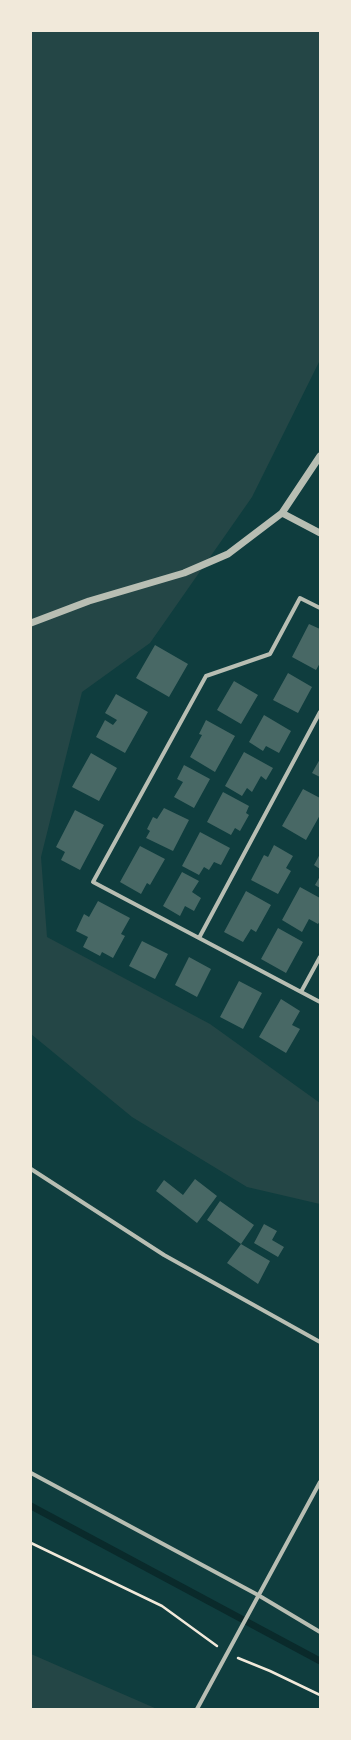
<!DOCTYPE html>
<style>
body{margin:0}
#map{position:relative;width:351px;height:1740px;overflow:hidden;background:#0f3d3e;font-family:"Sofia Sans Condensed",sans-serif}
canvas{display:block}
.frame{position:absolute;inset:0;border:32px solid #f1e9da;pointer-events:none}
</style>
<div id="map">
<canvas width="351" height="1740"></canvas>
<div class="frame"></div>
</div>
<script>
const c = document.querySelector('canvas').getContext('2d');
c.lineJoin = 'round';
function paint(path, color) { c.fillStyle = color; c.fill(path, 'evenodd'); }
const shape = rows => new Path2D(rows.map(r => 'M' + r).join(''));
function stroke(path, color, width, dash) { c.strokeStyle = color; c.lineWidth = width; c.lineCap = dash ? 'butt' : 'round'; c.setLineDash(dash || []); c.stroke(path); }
const green = shape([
 [31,31,320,31,320,360,252,497,150,643,82,692,41,857,47,937,210,1024,320,1103,320,1204,247,1187,132,1117,31,1034],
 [31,1654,157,1709,31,1709]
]);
const stream = shape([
 [31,1506,320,1661]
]);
const building = shape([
 [309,624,320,629,320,663,316,670,292,657],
 [155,645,188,664,169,697,136,678],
 [288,673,312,687,298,713,273,700],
 [234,681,258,695,241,724,217,710],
 [116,694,148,712,125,753,96,737,105,720,113,725,117,720,105,713],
 [264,715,291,731,279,753,266,746,263,751,249,742],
 [206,720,235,736,215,772,190,757,202,735,199,734],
 [244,752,273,768,266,780,261,776,252,792,247,788,242,796,225,786],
 [91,753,117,768,99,801,72,787],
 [320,759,320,777,312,773],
 [184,765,210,779,194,808,174,797,183,782,177,779],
 [303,789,320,798,320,815,306,840,282,826],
 [223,792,249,806,246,813,249,815,240,831,235,828,231,835,207,822],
 [164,808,189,820,173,851,146,838,150,831,147,829,153,817,157,819],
 [75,810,104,825,80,870,61,860,65,852,56,847],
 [200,832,230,848,221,865,214,862,209,870,204,867,199,875,182,866],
 [274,845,293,856,286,868,291,871,278,894,251,880,264,855,268,857],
 [140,846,165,859,150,885,147,883,141,894,120,882],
 [320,854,320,869,314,865],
 [182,872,199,881,192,892,201,898,194,911,185,906,180,916,163,906],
 [320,876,320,888,315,885],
 [300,887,320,898,320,921,318,924,309,919,302,932,282,920],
 [246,891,271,905,256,932,251,929,243,942,224,932],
 [98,901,130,918,121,934,125,936,113,958,102,952,100,956,83,947,88,937,76,931,84,914,89,917],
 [278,928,303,942,286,973,261,959],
 [142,941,168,954,155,979,129,966],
 [189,957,211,969,197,997,175,985],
 [239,981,262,993,243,1029,220,1017],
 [281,999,300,1011,292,1025,300,1029,286,1053,259,1037],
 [195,1179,217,1196,197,1223,156,1191,164,1180,183,1195],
 [220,1201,254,1225,241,1244,207,1220],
 [264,1224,277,1231,272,1240,284,1247,278,1257,254,1243],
 [241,1244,270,1261,258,1284,227,1263]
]);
const path = shape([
 [31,1543,162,1606,217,1646],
 [238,1658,270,1671,320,1695]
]);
const minor = shape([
 [320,608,300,598,270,654,206,676,93,882,199,938,320,712],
 [199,938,320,1002],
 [301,992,320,957],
 [31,1169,164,1255,320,1342],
 [31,1473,258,1595,320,1632],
 [197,1709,320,1482]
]);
const tertiary = shape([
 [282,513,320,533],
 [31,623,89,601,184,573,228,554,282,513,320,456]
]);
paint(green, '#244646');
stroke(stream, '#0a2a2b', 7);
paint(building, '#486865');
stroke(path, '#f1e9da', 2.5);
stroke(minor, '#b8beb3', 4);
stroke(tertiary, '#b8beb3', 7);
</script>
